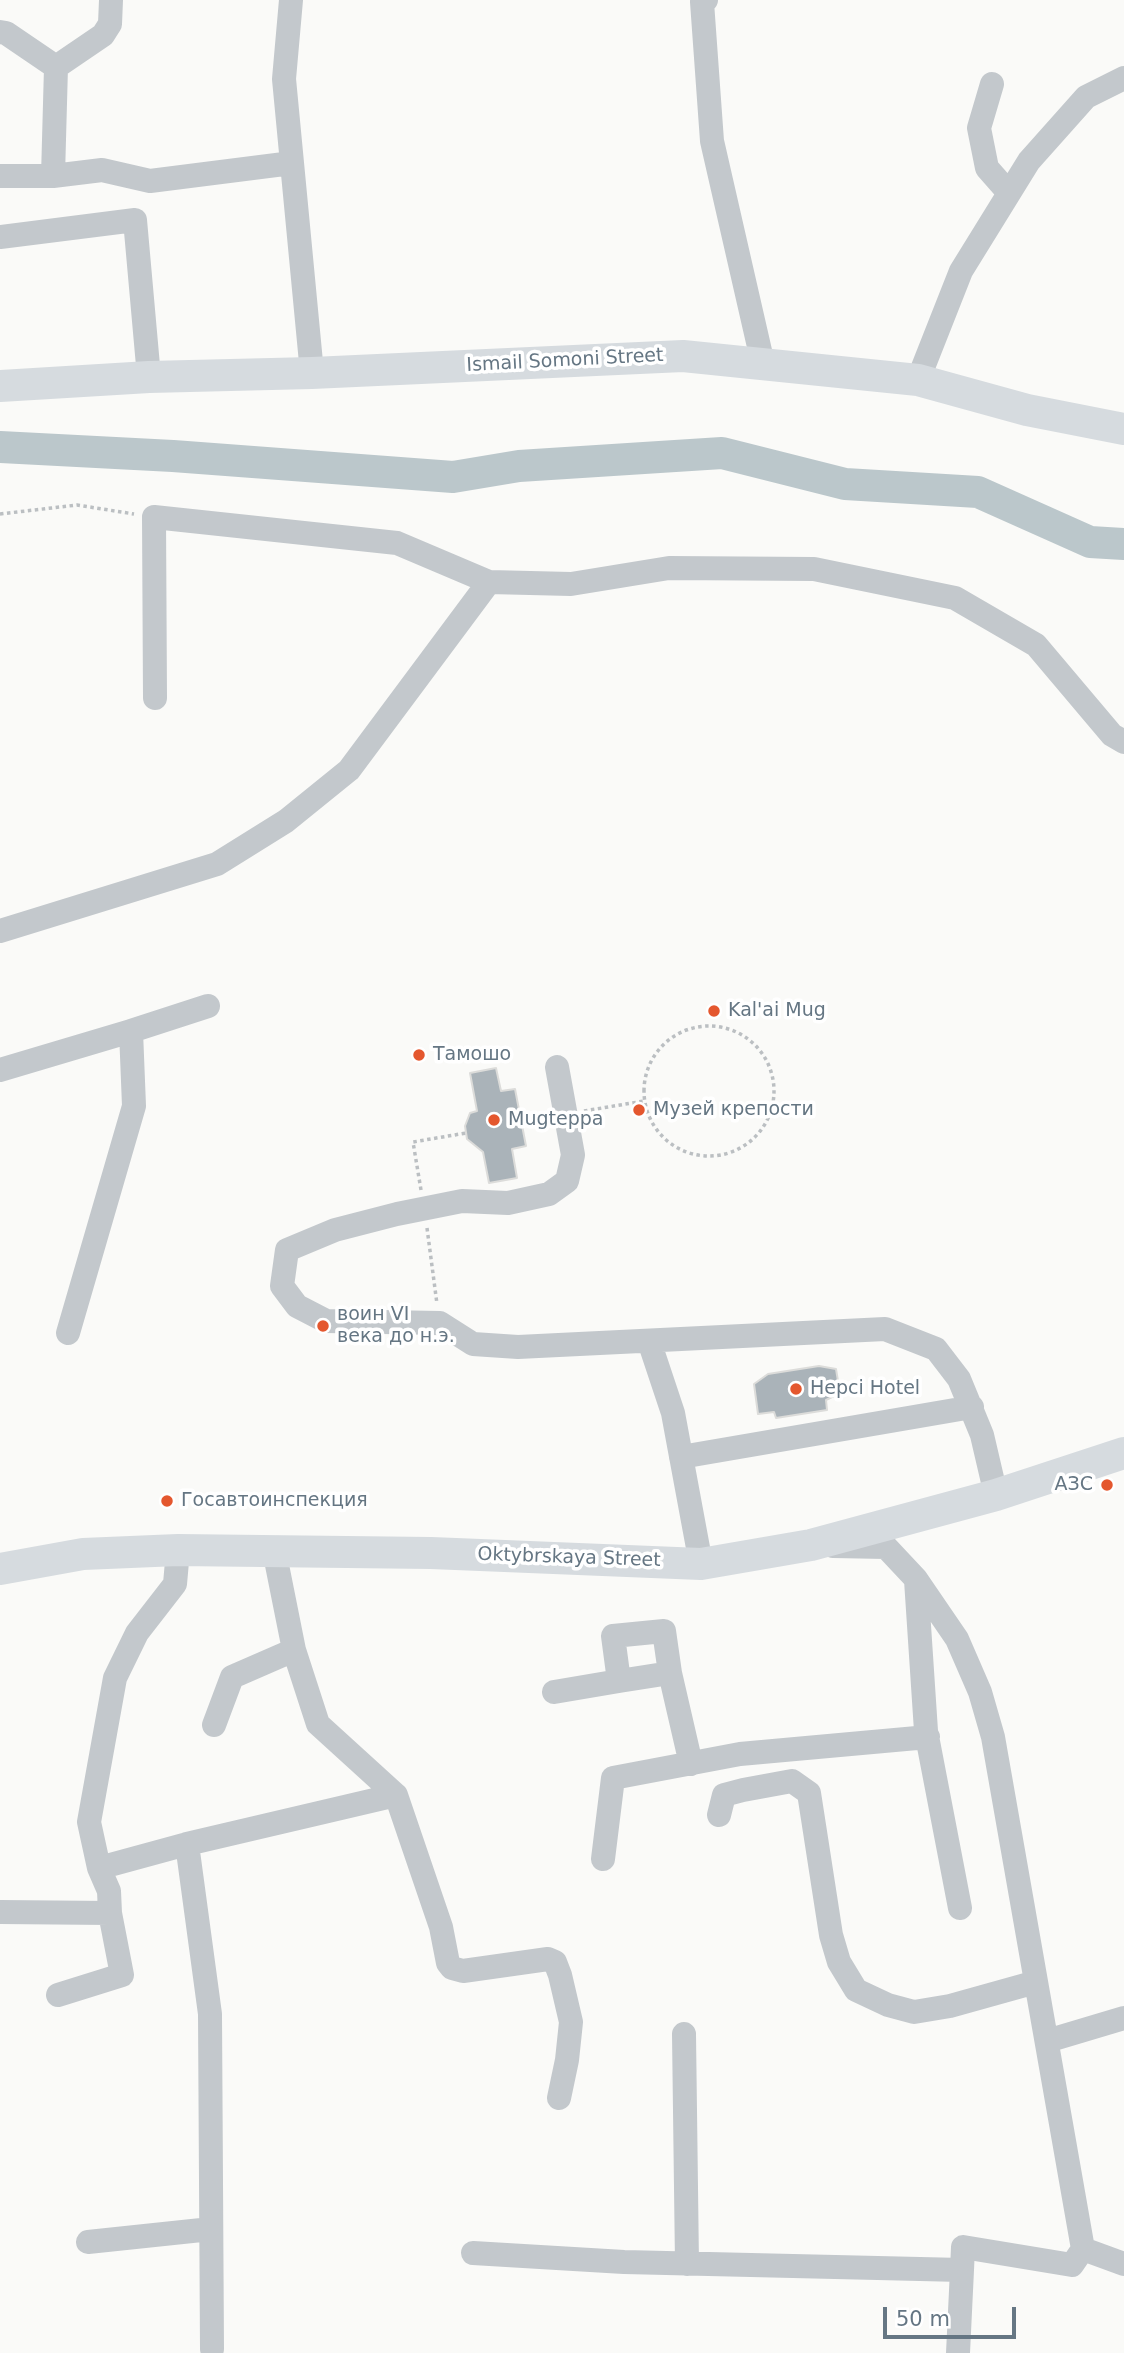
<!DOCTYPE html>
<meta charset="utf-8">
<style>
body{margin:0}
#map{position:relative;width:1124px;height:2353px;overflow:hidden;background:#fafaf8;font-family:"DejaVu Sans",sans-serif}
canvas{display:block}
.scale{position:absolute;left:883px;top:2307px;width:133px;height:32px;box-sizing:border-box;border:4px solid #657683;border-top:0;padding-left:9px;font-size:21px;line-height:24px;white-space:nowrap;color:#657683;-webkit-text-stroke:5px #fff;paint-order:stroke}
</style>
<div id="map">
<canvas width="1124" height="2353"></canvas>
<div class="scale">50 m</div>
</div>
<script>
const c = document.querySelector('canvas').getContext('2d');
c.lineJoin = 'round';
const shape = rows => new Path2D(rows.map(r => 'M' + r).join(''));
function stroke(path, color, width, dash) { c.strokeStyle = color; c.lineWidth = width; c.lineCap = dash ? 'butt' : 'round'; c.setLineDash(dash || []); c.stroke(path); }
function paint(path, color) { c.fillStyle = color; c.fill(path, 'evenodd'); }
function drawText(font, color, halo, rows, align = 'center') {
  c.font = font + ' "DejaVu Sans",sans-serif'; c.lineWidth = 7; c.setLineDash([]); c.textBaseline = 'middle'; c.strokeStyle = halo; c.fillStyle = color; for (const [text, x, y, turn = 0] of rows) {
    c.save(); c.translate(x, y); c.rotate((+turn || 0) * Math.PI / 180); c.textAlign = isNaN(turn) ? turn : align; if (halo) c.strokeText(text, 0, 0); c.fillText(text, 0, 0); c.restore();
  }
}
const river = shape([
 [0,447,173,456,453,477,519,466,722,453,845,484,978,492,1090,542,1124,544]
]);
const building = shape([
 [496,1068,501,1091,515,1089,526,1146,512,1149,517,1178,489,1183,483,1152,467,1139,465,1126,470,1113,477,1111,470,1073,496,1068],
 [819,1366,836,1369,840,1393,826,1400,827,1410,776,1418,774,1412,758,1414,754,1384,768,1374,819,1366]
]);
const path = shape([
 [0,514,77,505,134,514],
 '644 1091a65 65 0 1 1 130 0a65 65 0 1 1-130 0Z',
 [584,1111,644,1101],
 [421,1190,413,1142,466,1133],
 [427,1228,437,1304]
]);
const minor = shape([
 [291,0,284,79,312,373],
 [706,0,702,2,712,141,763,364],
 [0,32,6,33,56,67],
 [56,67,103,35,110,24,111,0],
 [992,84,979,128,987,168,1009,193],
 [0,176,53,176,102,170,150,181,292,163],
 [53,176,56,67],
 [0,237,135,220,149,377],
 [918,380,961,271,1029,161,1086,97,1124,78],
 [155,698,154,517,397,543,489,582,571,584,669,568,814,569,955,598,1036,645,1112,735,1124,742],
 [0,931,217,864,286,821,349,770,489,582],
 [131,1031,208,1006],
 [557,1067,573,1155,567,1181,549,1194,508,1203,462,1201,397,1214,335,1230,287,1250,282,1286,297,1306,326,1321,440,1323,473,1344,518,1347,885,1329,936,1349,959,1379,982,1435,996,1495],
 [0,1070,131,1031,134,1106,68,1333],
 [649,1341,673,1413,701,1564],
 [681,1457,972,1407],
 [833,1546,886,1547,916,1579,957,1639,980,1692,993,1737,1083,2249,1124,2264],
 [916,1580,926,1731,960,1908],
 [619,1681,670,1673],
 [554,1692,619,1681,613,1636,664,1631,670,1673,691,1764],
 [214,1725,232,1677,294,1650],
 [396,1795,441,1927,448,1963,452,1968,463,1971,548,1959,555,1962,560,1975,571,2022,567,2060,559,2098],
 [719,1815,724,1795,743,1790,792,1781,809,1793,831,1935,839,1962,856,1990,888,2005,914,2012,950,2006,1036,1982],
 [187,1844,210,2014,212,2349],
 [603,1859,613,1778,740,1754,928,1737],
 [99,1868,89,1822,115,1678,137,1633,175,1584,178,1550],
 [0,1912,110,1913,109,1891,99,1868,187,1844,396,1795,318,1724,294,1650,274,1550],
 [58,1995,122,1975,110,1913],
 [684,2034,687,2264],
 [1047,2041,1124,2018],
 [88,2242,211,2229],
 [473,2253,624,2262,962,2270,963,2247,1072,2265,1083,2249],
 [958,2353,962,2270]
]);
const major = shape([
 [0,386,149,377,312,373,683,356,918,380,1027,410,1124,429],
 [0,1569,83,1554,178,1550,431,1553,701,1564,811,1545,996,1495,1124,1453]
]);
const markers = [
 [714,1011,7,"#e4572e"],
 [419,1055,7,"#e4572e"],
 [639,1110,7,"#e4572e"],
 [494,1120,7,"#e4572e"],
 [323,1326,7,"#e4572e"],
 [796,1389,7,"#e4572e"],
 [1107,1485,7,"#e4572e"],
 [167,1501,7,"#e4572e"]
];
const streetNames = [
 ["Ismail Somoni Street",565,361,-3],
 ["Oktybrskaya Street",569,1558,2]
];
const poiNames = [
 ["Kal'ai Mug",728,1011],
 ["Тамошо",433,1055],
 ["Музей крепости",653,1110],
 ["Mugteppa",508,1120],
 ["воин VI",337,1315],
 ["века до н.э.",337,1337],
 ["Hepci Hotel",810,1389],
 ["АЗС",1093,1485,"right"],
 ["Госавтоинспекция",181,1501]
];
stroke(river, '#bbc7cb', 32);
paint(building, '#aab3b9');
stroke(building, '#dcdcda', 2);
stroke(path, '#bbbfc2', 3.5, [3.5, 3.5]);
stroke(minor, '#c3c8cc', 24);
stroke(major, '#d6dbdf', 32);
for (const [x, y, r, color] of markers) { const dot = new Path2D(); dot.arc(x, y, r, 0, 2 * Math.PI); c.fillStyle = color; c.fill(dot); stroke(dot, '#fff', 2.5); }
drawText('19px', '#657683', '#fff', streetNames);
drawText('19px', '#657683', '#fff', poiNames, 'left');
</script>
